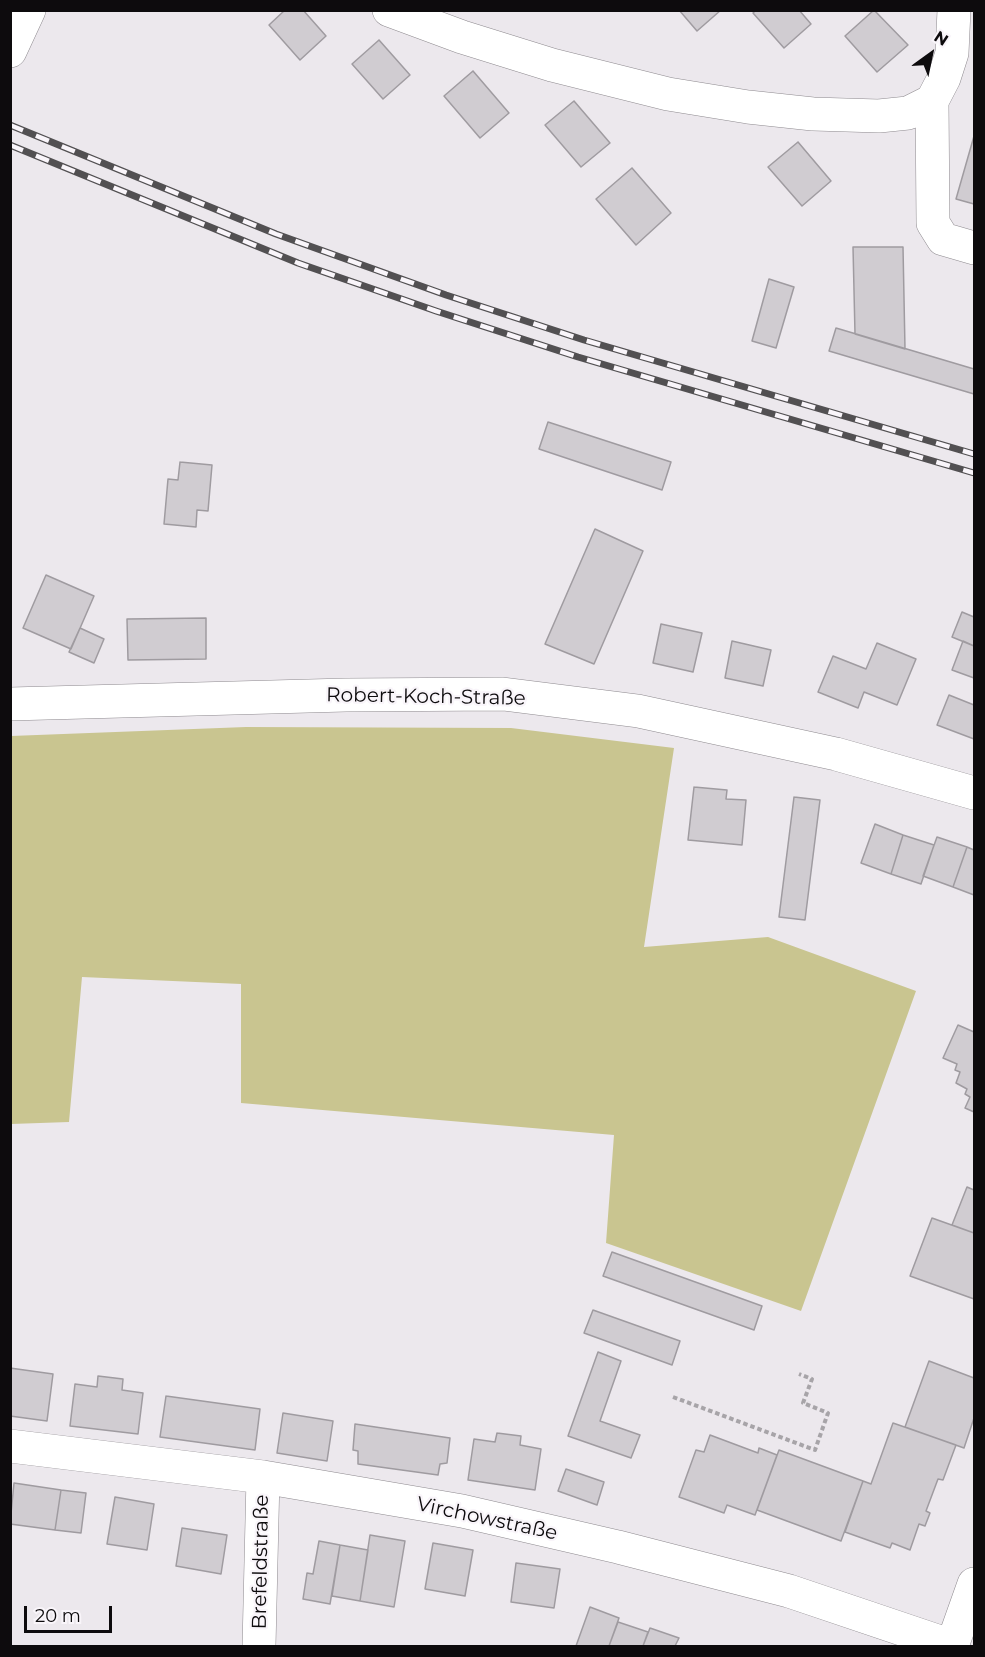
<!DOCTYPE html>
<meta charset="utf-8">
<style>
body{margin:0}
#map{position:relative;width:985px;height:1657px;overflow:hidden;background:#ece8ed;font-family:Montserrat,sans-serif}
canvas{display:block}
.frame{position:absolute;inset:0;border:12px solid #0d0b0d;pointer-events:none}
.north{position:absolute;left:901px;top:24px;width:60px;height:60px;-webkit-text-stroke:4px #f9f5fa;paint-order:stroke;rotate:33deg;font-size:16px;font-weight:700;line-height:24px;text-align:center;color:#0d0b0d}
.north::after{content:'';display:block;margin:auto;width:21px;height:27px;background:#0d0b0d;clip-path:polygon(50% 0,100% 100%,50% 72%,0 100%)}
.scale{position:absolute;left:24px;top:1606px;width:88px;height:27px;box-sizing:border-box;border:3px solid #0d0b0d;border-top:0;padding-left:8px;font-size:18px;line-height:21px;white-space:nowrap;color:#0d0b0d;-webkit-text-stroke:4px #f9f5fa;paint-order:stroke}
</style>
<div id="map">
<canvas width="985" height="1657"></canvas>
<div class="frame"></div>
<div class="north">N</div>
<div class="scale">20 m</div>
</div>
<script>
const c = document.querySelector('canvas').getContext('2d');
c.lineJoin = 'round';
function paint(path, color) { c.fillStyle = color; c.fill(path, 'evenodd'); }
const shape = rows => new Path2D(rows.map(r => 'M' + r).join(''));
function stroke(path, color, width, dash) { c.strokeStyle = color; c.lineWidth = width; c.lineCap = dash ? 'butt' : 'round'; c.setLineDash(dash || []); c.stroke(path); }
function drawText(font, color, halo, rows, align = 'center') {
  c.font = font + ' Montserrat,sans-serif'; c.lineWidth = 4.5; c.setLineDash([]); c.textBaseline = 'middle'; c.strokeStyle = halo; c.fillStyle = color; for (const [text, x, y, turn = 0] of rows) {
    c.save(); c.translate(x, y); c.rotate((+turn || 0) * Math.PI / 180); c.textAlign = isNaN(turn) ? turn : align; if (halo) c.strokeText(text, 0, 0); c.fillText(text, 0, 0); c.restore();
  }
}
const green = shape([
 [246,727,511,728,674,748,644,947,768,937,916,991,801,1311,606,1243,614,1135,241,1103,241,984,82,977,69,1122,11,1124,11,736]
]);
const building = shape([
 [285,10,303,10,326,36,300,60,269,25,285,10],
 [679,10,721,10,697,31,679,10],
 [756,10,799,10,811,24,784,48,753,13,756,10],
 [874,10,908,45,877,72,845,36,874,10],
 [379,40,410,75,383,99,352,64,379,40],
 [473,71,509,113,480,138,444,96,473,71],
 [574,101,610,143,581,167,545,125,574,101],
 [974,136,974,204,956,199,974,136],
 [798,142,831,181,802,206,768,167,798,142],
 [632,168,671,213,636,245,596,199,632,168],
 [853,247,903,247,905,349,855,334,853,247],
 [769,279,794,287,776,348,752,341,769,279],
 [836,328,974,369,974,394,829,351,836,328],
 [548,422,671,462,662,490,539,449,548,422],
 [180,462,212,465,208,511,197,510,196,527,164,524,168,479,178,480,180,462],
 [595,529,643,551,594,664,545,644,595,529],
 [46,575,94,596,71,649,23,628,46,575],
 [962,612,974,617,974,646,952,637,962,612],
 [206,618,206,659,128,660,127,619,206,618],
 [661,624,702,633,693,672,653,663,661,624],
 [80,628,104,639,94,663,69,652,80,628],
 [732,641,771,650,763,686,725,678,732,641],
 [963,641,974,646,974,678,952,670,963,641],
 [877,643,916,659,897,705,864,692,858,708,818,692,833,656,866,669,877,643],
 [949,695,974,705,974,739,937,725,949,695],
 [694,787,727,790,726,799,746,800,742,845,688,840,694,787],
 [794,797,820,800,805,920,779,917,794,797],
 [875,824,903,835,891,874,861,863,875,824],
 [903,835,934,845,921,884,891,874,903,835],
 [937,837,967,847,953,887,923,876,937,837],
 [967,847,974,850,974,895,953,887,967,847],
 [958,1025,974,1032,974,1112,965,1108,970,1097,965,1094,967,1089,956,1083,960,1072,955,1070,957,1064,943,1058,958,1025],
 [967,1187,974,1190,974,1233,952,1225,967,1187],
 [932,1218,974,1233,974,1299,910,1276,932,1218],
 [612,1252,762,1306,754,1330,603,1276,612,1252],
 [593,1310,680,1341,672,1365,584,1333,593,1310],
 [598,1352,621,1361,600,1421,640,1435,631,1458,568,1436,598,1352],
 [929,1361,974,1378,974,1418,964,1448,905,1427,929,1361],
 [10,1368,53,1374,47,1421,10,1416,10,1368],
 [98,1376,123,1379,122,1390,143,1393,138,1434,70,1426,75,1384,97,1387,98,1376],
 [166,1396,260,1409,255,1450,160,1437,166,1396],
 [283,1413,333,1421,327,1461,277,1453,283,1413],
 [893,1423,956,1445,943,1480,938,1479,926,1511,930,1513,925,1526,919,1524,910,1550,892,1543,890,1548,845,1532,863,1481,871,1484,893,1423],
 [355,1424,450,1438,447,1463,440,1464,438,1475,358,1464,358,1451,353,1450,355,1424],
 [497,1433,521,1436,520,1445,541,1449,535,1490,468,1480,474,1439,495,1442,497,1433],
 [710,1435,758,1453,759,1448,777,1455,755,1515,727,1505,724,1513,679,1497,696,1450,704,1452,710,1435],
 [779,1450,863,1481,841,1541,757,1510,779,1450],
 [566,1469,604,1482,597,1505,558,1491,566,1469],
 [14,1483,61,1490,55,1530,10,1524,14,1483],
 [61,1490,86,1493,81,1533,55,1530,61,1490],
 [115,1497,154,1504,147,1550,107,1544,115,1497],
 [182,1528,227,1535,221,1574,176,1566,182,1528],
 [370,1535,405,1541,394,1607,360,1601,370,1535],
 [319,1541,340,1545,330,1604,303,1599,307,1573,313,1574,319,1541],
 [433,1543,473,1550,465,1596,425,1589,433,1543],
 [340,1545,368,1550,360,1601,332,1596,340,1545],
 [516,1563,560,1569,554,1608,511,1602,516,1563],
 [590,1607,619,1618,609,1646,576,1646,590,1607],
 [618,1622,648,1632,643,1646,609,1646,618,1622],
 [650,1628,679,1638,675,1646,643,1646,650,1628]
]);
const path = shape([
 [673,1397,815,1450,828,1413,803,1403,812,1379,799,1374]
]);
const minor = shape([
 [389,10,462,37,552,65,668,94,748,107,813,114,879,116,908,113,932,101,944,78,952,53,954,10],
 [932,101,933,223,943,239,974,248],
 [10,704,346,695,503,694,638,711,836,754,974,793],
 [10,1446,263,1477,462,1511,618,1547,789,1591,952,1646],
 [259,1646,263,1477],
 [952,1646,974,1584]
]);
const tertiary = shape([
 [10,51,29,10]
]);
const rail = shape([
 [10,125,276,234,446,295,584,340,974,454],
 [10,145,298,263,436,311,578,357,974,473]
]);
const streetNames = [
 ["Robert-Koch-Straße",426,697,1],
 ["Virchowstraße",487,1519,12],
 ["Brefeldstraße",261,1562,-89]
];
paint(green, '#c9c590');
paint(building, '#d0ccd1');
stroke(building, '#9f9ba0', 1.5);
stroke(minor, '#8e8a8f', 34);
stroke(tertiary, '#8e8a8f', 34);
stroke(path, '#a7a4a8', 4, [4.5, 3]);
stroke(minor, '#fff', 33);
stroke(tertiary, '#fff', 33);
stroke(rail, '#525052', 7);
stroke(rail, '#f9f5fa', 4.5, [14]);
drawText('20px', '#0d0b0d', '#f9f5fa', streetNames);
</script>
